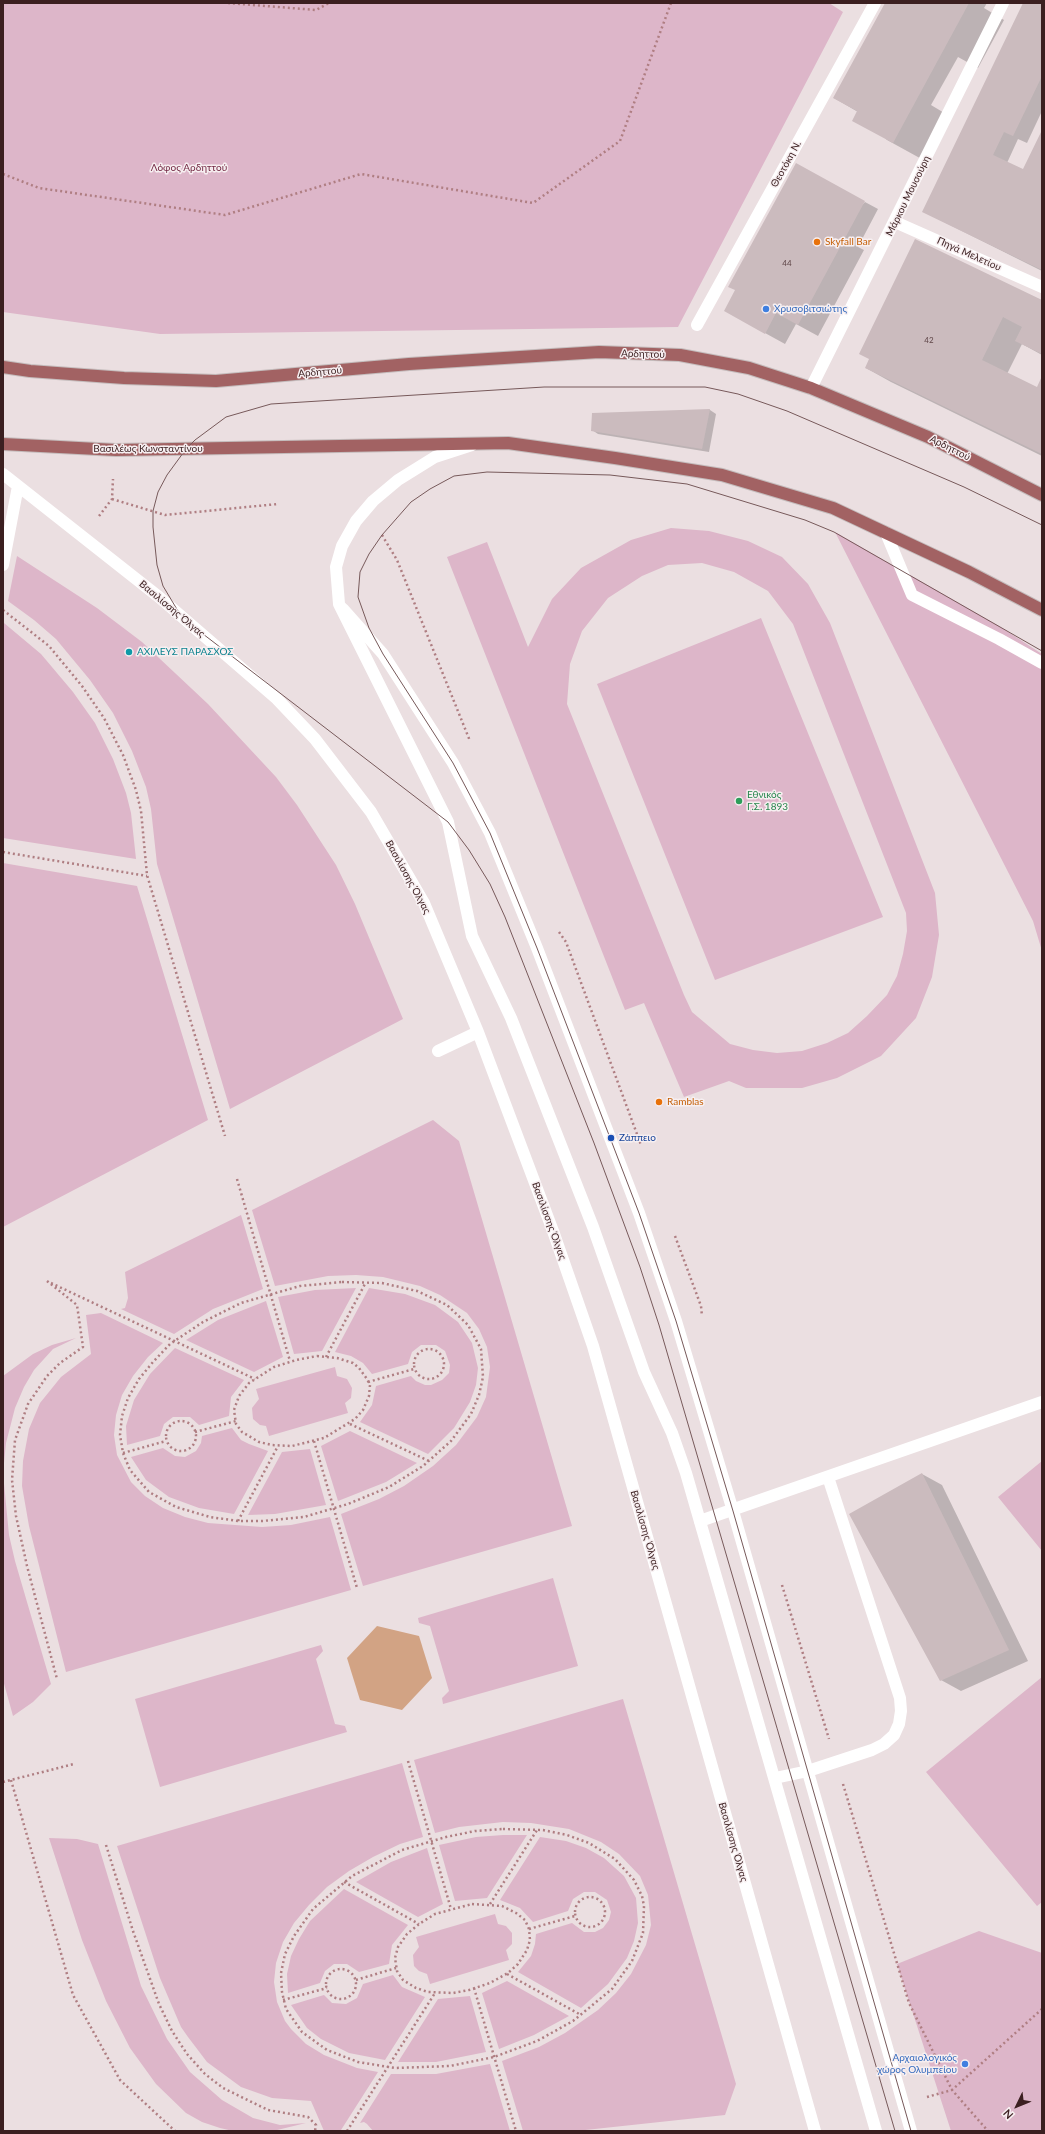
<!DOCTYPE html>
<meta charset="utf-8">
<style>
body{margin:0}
#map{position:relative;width:1045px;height:2134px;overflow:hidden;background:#ebdfe1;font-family:Lato,sans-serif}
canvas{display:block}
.frame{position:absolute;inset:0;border:4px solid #3b1f20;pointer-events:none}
.north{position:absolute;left:997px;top:2086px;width:40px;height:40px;-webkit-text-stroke:3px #f7eff1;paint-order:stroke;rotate:227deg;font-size:11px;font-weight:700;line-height:16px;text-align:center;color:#3b1f20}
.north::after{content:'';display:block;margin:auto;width:14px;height:18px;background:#3b1f20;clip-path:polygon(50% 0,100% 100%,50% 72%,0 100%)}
</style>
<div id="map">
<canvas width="1045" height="2134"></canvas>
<div class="frame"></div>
<div class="north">N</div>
</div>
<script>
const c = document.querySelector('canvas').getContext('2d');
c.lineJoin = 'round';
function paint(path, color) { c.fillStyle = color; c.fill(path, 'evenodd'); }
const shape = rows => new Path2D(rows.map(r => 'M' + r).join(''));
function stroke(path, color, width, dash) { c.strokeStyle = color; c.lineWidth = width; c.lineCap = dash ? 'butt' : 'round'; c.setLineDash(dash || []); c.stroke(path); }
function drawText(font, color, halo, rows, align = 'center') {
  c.font = font + ' Lato,sans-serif'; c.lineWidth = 3; c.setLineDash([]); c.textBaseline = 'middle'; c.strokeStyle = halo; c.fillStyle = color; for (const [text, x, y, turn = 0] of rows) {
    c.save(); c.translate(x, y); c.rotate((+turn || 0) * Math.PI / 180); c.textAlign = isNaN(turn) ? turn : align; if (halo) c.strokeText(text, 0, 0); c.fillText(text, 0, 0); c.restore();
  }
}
const green = shape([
 [3,3,829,3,843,12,678,327,160,334,3,312],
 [671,528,709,531,748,541,782,557,808,584,830,623,935,893,939,935,932,977,916,1018,881,1056,837,1078,802,1088,746,1088,729,1081,684,1097,644,1003,625,1010,447,557,487,542,528,647,552,599,581,568,631,540],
 [702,563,734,572,768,591,793,624,906,913,907,931,903,954,897,976,887,995,867,1016,848,1033,827,1043,802,1051,777,1053,753,1050,730,1044,692,1012,684,995,567,704,570,664,582,631,608,598,642,576,668,565],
 [835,532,999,626,1042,654,1042,951,1033,921],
 [17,556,97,608,142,642,208,704,276,777,297,805,336,865,355,904,403,1019,230,1109,157,864,151,809,146,787,132,751,113,713,90,680,56,639,34,620,8,601],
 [761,618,883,917,715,980,597,684],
 [4,623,41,654,73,692,95,723,113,759,126,793,131,813,136,859,3,838],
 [3,863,137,886,208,1120,3,1227],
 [433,1120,459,1141,572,1526,363,1586,341,1514,379,1499,404,1486,433,1466,456,1445,477,1417,486,1397,490,1367,487,1347,479,1329,467,1313,440,1295,420,1286,383,1277,356,1275,328,1276,275,1286,252,1210],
 [241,1215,263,1289,213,1309,174,1334,121,1309,125,1308,128,1298,125,1272],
 [356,1288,322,1351,294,1354,278,1297,315,1290],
 [369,1288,405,1294,435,1305,458,1322,472,1343,478,1368,476,1385,470,1402,454,1428,428,1454,360,1422,372,1405,376,1386,411,1376,416,1381,425,1385,431,1385,442,1380,449,1373,450,1365,445,1351,436,1345,421,1345,412,1352,408,1364,372,1374,363,1363,351,1356,335,1352],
 [266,1301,283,1357,254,1372,186,1340,218,1320],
 [101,1313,163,1343,148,1357,133,1376,122,1395,116,1415,114,1435,117,1455,131,1482,145,1496,163,1508,185,1517,208,1523,262,1527,291,1525,330,1517,351,1590,66,1672,29,1526,22,1486,23,1461,29,1429,40,1403,61,1377,91,1354,86,1315],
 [76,1338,53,1349,34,1370,24,1387,15,1408,6,1443,3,1473,9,1535,15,1561,51,1684,33,1702,13,1716,3,1680,3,1376,33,1354,52,1345],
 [175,1348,244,1380,231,1397,229,1416,199,1425,190,1417,173,1417,164,1424,160,1436,127,1445,126,1426,134,1400,150,1374],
 [335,1367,337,1376,347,1379,352,1388,351,1398,345,1403,348,1413,269,1436,266,1426,260,1425,253,1419,252,1408,259,1399,256,1389],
 [232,1428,241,1440,249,1444,268,1451,234,1514,199,1508,169,1497,146,1480,131,1457,163,1448,175,1456,185,1457,196,1451,201,1443,202,1436],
 [350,1431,417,1463,386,1482,338,1501,321,1446],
 [310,1449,326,1505,275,1514,248,1515,282,1452],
 [1042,1461,1042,1551,998,1497],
 [553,1578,578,1666,443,1704,442,1698,449,1691,430,1626,419,1623,418,1618],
 [321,1645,323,1651,316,1659,335,1724,345,1726,347,1732,160,1787,135,1699],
 [1042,1677,1042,1902,1037,1906,926,1772],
 [623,1699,736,2084,725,2115,576,2131,523,2131,502,2061,539,2047,565,2033,598,2010,616,1993,631,1974,646,1945,651,1925,648,1895,640,1876,619,1854,601,1842,569,1829,531,1823,503,1822,459,1827,435,1833,414,1760],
 [402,1763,423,1837,400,1844,373,1857,349,1871,327,1887,309,1905,294,1923,283,1942,276,1963,274,1982,277,2002,285,2021,291,2029,306,2044,324,2055,357,2068,378,2072,341,2130,324,2131,311,2101,272,2098,241,2087,207,2062,188,2037,181,2027,160,1978,117,1846],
 [503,1835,527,1835,487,1898,455,1901,439,1845,476,1837],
 [540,1837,566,1841,586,1848,604,1858,624,1876,636,1898,638,1923,634,1941,627,1958,608,1984,581,2008,518,1972,531,1956,535,1944,536,1934,572,1923,584,1932,595,1932,603,1928,609,1920,611,1912,607,1900,595,1892,584,1892,573,1899,568,1911,533,1922,520,1908,500,1900],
 [49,1838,77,1839,98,1844,141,1986,167,2039,190,2072,222,2100,253,2118,280,2125,306,2123,273,2131,233,2131,220,2128,202,2122,186,2113,156,2084,130,2048,106,2001,82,1940],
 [427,1848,443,1904,418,1917,356,1882,391,1862],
 [344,1889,408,1925,392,1945,389,1964,359,1972,347,1964,334,1964,325,1971,320,1983,288,1993,287,1974,291,1956,299,1939,310,1921],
 [495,1914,498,1924,506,1926,512,1933,512,1944,506,1950,509,1960,430,1984,427,1974,419,1971,414,1966,413,1955,419,1947,416,1937],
 [979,1931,1042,1953,1042,2131,951,2131,897,1964],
 [393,1975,402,1987,425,1997,385,2060,349,2053,321,2039,307,2028,291,2005,324,1995,332,2003,346,2004,357,1998,363,1984],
 [507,1981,569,2016,534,2035,499,2049,482,1993],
 [470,1996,486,2052,436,2062,398,2062,438,1999],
 [490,2064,510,2131,373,2131,367,2124,364,2122,360,2123,391,2074,436,2074]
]);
const water = shape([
 [377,1626,419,1636,432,1678,402,1710,360,1700,347,1658]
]);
const shadow = shape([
 [886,3,987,3,984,8,1004,20,978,68,958,57,931,105,951,117,927,162,887,140,858,112,834,98],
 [1024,3,1042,3,1042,111,1027,143,1018,139,1007,163,1024,171,1042,132,1042,271,924,212],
 [865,202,878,209,858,247,864,250,818,336,796,324,785,344,745,322],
 [1042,301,1042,355,1022,344,1007,374,1037,389,1042,378,1042,456,891,382,866,368],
 [710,410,716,414,709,452,598,434,592,430,593,414],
 [922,1474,942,1485,1028,1661,961,1691,941,1680]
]);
const building = shape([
 [885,3,969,3,893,143,852,121,857,111,833,98],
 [1023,3,1042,3,1042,76,1013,136,1004,132,993,155,1023,169,1042,130,1042,270,922,212],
 [796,163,865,201,798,325,776,313,765,334,724,311,735,290,728,287],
 [915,239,1042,300,1042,354,1015,341,1022,327,1003,317,982,360,1037,387,1042,376,1042,454,865,368,869,359,859,354],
 [710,409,702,449,591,431,592,413],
 [922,1473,1009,1650,940,1681,849,1514]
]);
const path = shape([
 [228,3,316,10,329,3],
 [3,174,39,188,225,215,361,174,533,203,620,141,671,3],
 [112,499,165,515,278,504],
 [99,516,112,499,113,479],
 [382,535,397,560,470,741],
 [3,610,49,646,82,686,104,718,123,755,136,790,141,811,147,875,225,1136],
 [3,852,147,876],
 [559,932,566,942,641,1145],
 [237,1179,290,1361],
 [675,1236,701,1306,702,1316],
 [47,1281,77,1305,83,1347,60,1363,47,1376,28,1404,15,1440,12,1480,16,1516,27,1566,57,1679],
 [342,1282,382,1283,417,1291,447,1305,468,1325,481,1349,483,1377,479,1395,471,1414,451,1441,423,1466,389,1487,348,1504,304,1517,262,1521,238,1521,210,1517,176,1507,149,1492,130,1470,123,1453,120,1435,122,1416,128,1398,139,1379,153,1362,170,1344,203,1322,241,1303,300,1286,342,1282],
 [51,1283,255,1379],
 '414 1364a15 15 0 1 1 30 0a15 15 0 1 1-30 0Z',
 [317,1356,337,1358,353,1363,359,1368,367,1379,370,1385,369,1396,363,1410,355,1419,324,1438,292,1446,272,1445,259,1442,242,1432,236,1424,234,1410,239,1396,249,1383,274,1367,296,1360,317,1356],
 [326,1357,366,1282],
 [368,1382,414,1369],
 '166 1436a15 15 0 1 1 30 0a15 15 0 1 1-30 0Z',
 [350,1424,429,1461],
 [195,1432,236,1421],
 [314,1441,357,1588],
 [123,1453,166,1441],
 [238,1521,278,1446],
 [782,1585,829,1739],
 [408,1761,451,1909],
 [11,1780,73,1995,120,2080,175,2131],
 [3,1782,74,1764],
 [843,1784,909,2003,952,2090,1042,2009],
 [503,1829,543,1830,567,1835,589,1843,615,1859,634,1880,642,1896,644,1906,643,1933,632,1961,612,1989,573,2021,537,2041,494,2057,450,2066,395,2068,358,2062,327,2050,302,2032,286,2009,282,1992,281,1973,285,1954,294,1936,313,1909,352,1876,402,1850,446,1837,475,1831,503,1829],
 [106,1845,133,1931,159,2004,172,2031,187,2054,205,2074,223,2088,268,2110,308,2117,316,2125,315,2131],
 [344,1882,419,1924],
 '575 1912a15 15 0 1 1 30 0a15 15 0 1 1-30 0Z',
 [472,1904,502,1906,516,1913,525,1920,529,1929,530,1940,527,1950,518,1964,508,1973,490,1983,469,1990,453,1993,428,1992,416,1988,403,1980,397,1971,395,1958,398,1947,407,1934,419,1924,435,1914,472,1904],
 [490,1904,537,1830],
 [529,1929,575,1916],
 '326 1984a15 15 0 1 1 30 0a15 15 0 1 1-30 0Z',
 [507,1974,581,2015],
 [356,1980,396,1968],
 [474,1988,516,2131],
 [283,2000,327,1988],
 [927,2097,952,2090,988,2131],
 [347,2131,435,1993]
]);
const lane = shape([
 [886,533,912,595,999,639,1042,663],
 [343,609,383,654,453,763,490,833,537,948,639,1213,676,1321,733,1511,911,2131],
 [700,1521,1042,1402],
 [775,1778,808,1771,872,1750,884,1744,894,1735,899,1724,901,1711,900,1698,828,1477]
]);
const street = shape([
 [895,222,1042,287],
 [697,325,875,3],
 [811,388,1003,3],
 [472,445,435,457,398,480,373,501,356,521,342,546,336,567,339,604,448,822,472,936,511,1018,593,1227,644,1372,672,1433,686,1473,876,2131],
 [3,474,159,597,277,699,315,739,371,812,424,903,478,1032,553,1231,593,1346,815,2131],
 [3,565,18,486],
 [438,1051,478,1032]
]);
const primary = shape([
 [3,367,30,371,124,378,216,381,409,364,599,352,680,355,749,368,811,388,928,437,1042,495],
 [3,444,116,450,508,443,615,458,722,475,833,508,969,572,1042,610]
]);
const tram = shape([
 [895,2131,659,1325,640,1267,594,1143,505,917,490,884,469,850,448,822,203,634,178,611,163,586,157,565,153,527,153,511,158,492,167,475,186,449,195,440,226,417,271,404,544,387,705,387,738,394,787,411,964,487,1042,525],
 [911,2131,733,1511,676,1321,639,1213,537,948,490,833,453,763,383,654,369,628,358,597,360,572,369,554,382,535,411,502,430,489,454,476,487,472,610,475,687,484,805,520,834,532,1042,651]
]);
const markers = [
 [817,242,4,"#e8710a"],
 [766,309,4,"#3f7fe0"],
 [129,652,4,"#0f9aa8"],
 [739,801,4,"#2e9e5b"],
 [659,1102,4,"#e8710a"],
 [611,1138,4,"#1a4fb4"],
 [965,2064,4,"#3f7fe0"]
];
const numberNames = [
 ["44",787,263],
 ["42",929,340]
];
const streetNames = [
 ["Θεοτόκη Ν.",786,164,-61],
 ["Μάρκου Μουσούρη",908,196,-64],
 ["Πηγά Μελετίου",969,254,24],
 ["Αρδηττού",643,354,2],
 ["Αρδηττού",320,372,-5],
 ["Αρδηττού",950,448,27],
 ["Βασιλέως Κωνσταντίνου",148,449],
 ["Βασιλίσσης Όλγας",172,609,40],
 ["Βασιλίσσης Όλγας",408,877,61],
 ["Βασιλίσσης Όλγας",549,1221,70],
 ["Βασιλίσσης Όλγας",645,1530,74],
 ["Βασιλίσσης Όλγας",733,1842,74]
];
const parkNames = [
 ["Λόφος Αρδηττού",189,168]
];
const foodNames = [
 ["Skyfall Bar",825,242],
 ["Ramblas",667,1102]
];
const shopNames = [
 ["Χρυσοβιτσιώτης",774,309],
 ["Αρχαιολογικός",957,2058,"right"],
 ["χώρος Ολυμπείου",957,2070,"right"]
];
const cultureNames = [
 ["ΑΧΙΛΕΥΣ ΠΑΡΑΣΧΟΣ",137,652]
];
const leisureNames = [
 ["Εθνικός",747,795],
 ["Γ.Σ. 1893",747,807]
];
const transitNames = [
 ["Ζάππειο",619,1138]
];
paint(green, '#ddb6c9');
paint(water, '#d2a384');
paint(shadow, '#0003');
paint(building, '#cbbbbe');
stroke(primary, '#c4bcbc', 14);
stroke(path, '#af7e82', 2.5, [2, 3]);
stroke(lane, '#fff', 12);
stroke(street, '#fff', 12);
stroke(primary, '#a26263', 12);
stroke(tram, '#77595a', 1);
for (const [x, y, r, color] of markers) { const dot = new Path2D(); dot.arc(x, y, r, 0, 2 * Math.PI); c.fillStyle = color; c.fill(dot); stroke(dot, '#f7eff1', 1.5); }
drawText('8px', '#5f4648', null, numberNames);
drawText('10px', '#3b1f20', '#f7eff1', streetNames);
drawText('10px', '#732944', '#f7eff1', parkNames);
drawText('10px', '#c56008', '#f7eff1', foodNames, 'left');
drawText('10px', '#366cbe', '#f7eff1', shopNames, 'left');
drawText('10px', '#0d838f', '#f7eff1', cultureNames, 'left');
drawText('10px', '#27864d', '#f7eff1', leisureNames, 'left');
drawText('10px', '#164399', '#f7eff1', transitNames, 'left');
</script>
